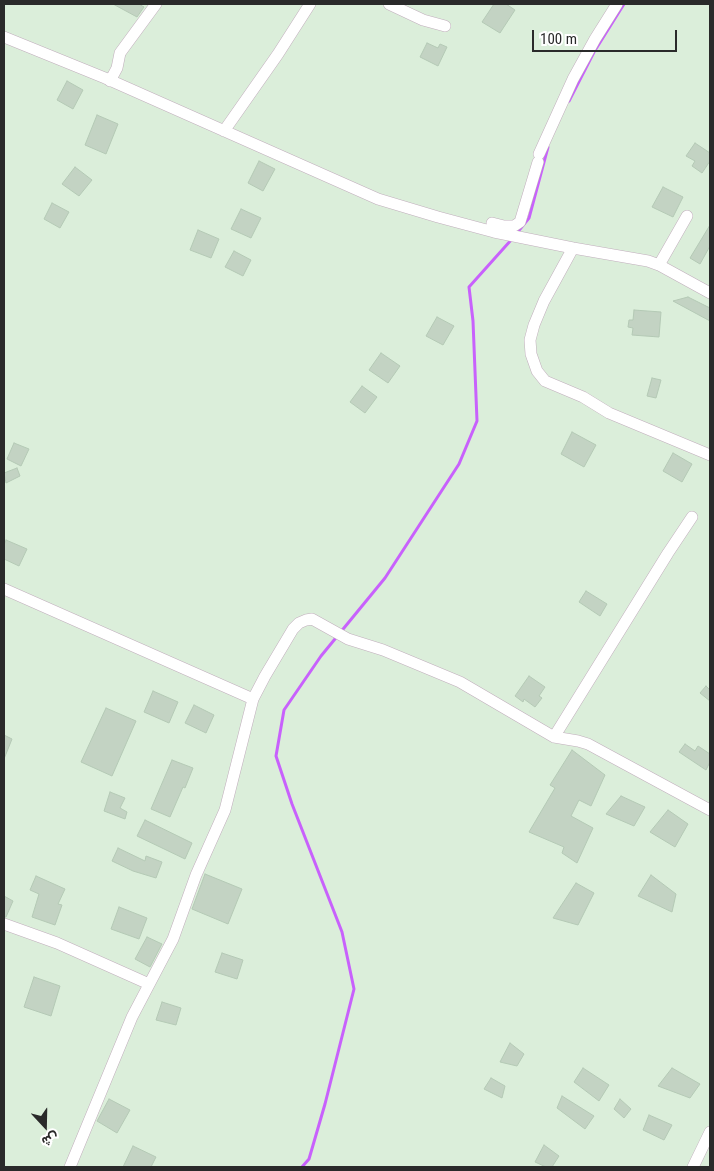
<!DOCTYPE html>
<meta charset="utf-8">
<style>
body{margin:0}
#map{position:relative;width:714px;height:1171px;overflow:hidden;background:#dbeeda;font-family:"Roboto Condensed",Vazirmatn,sans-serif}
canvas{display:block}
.frame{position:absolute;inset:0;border:5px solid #2a2a2a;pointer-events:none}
.north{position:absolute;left:20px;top:1101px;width:50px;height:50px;-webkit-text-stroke:4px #fff;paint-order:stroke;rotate:159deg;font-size:14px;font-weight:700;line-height:20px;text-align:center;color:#2a2a2a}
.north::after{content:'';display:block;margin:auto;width:18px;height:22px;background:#2a2a2a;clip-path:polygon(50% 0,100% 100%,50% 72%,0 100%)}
.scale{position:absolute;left:532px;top:30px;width:145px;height:22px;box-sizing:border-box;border:2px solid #2a2a2a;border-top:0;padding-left:6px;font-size:15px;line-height:18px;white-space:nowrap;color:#2a2a2a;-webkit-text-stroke:4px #fff;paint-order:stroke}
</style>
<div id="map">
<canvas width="714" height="1171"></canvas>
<div class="frame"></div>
<div class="north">ش</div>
<div class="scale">100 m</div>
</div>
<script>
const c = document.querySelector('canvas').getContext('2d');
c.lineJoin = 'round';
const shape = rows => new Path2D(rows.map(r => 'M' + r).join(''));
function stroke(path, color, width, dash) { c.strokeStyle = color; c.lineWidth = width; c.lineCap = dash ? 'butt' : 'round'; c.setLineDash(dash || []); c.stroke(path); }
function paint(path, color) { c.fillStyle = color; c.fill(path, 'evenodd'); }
const stream = shape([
 [569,101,594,52,624,4],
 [516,234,529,218,548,147],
 [302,1167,309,1159,325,1104,354,989,342,932,292,804,276,756,284,710,321,656,385,578,459,464,477,421,473,321,469,287,512,239]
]);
const building = shape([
 [113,4,139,4,144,7,137,17,113,4],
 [494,4,506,4,515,10,500,33,482,22,494,4],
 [427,43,438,48,440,44,447,47,438,66,420,57,427,43],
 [67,81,83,90,73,109,57,100,67,81],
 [97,115,118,124,106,154,85,145,97,115],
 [695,143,710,153,710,161,702,173,692,166,695,161,686,156,695,143],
 [259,161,275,169,263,191,248,183,259,161],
 [75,167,92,180,79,196,62,184,75,167],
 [663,187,683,197,673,217,652,207,663,187],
 [52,203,69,212,60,228,44,219,52,203],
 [241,209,261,218,251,238,231,229,241,209],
 [710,225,710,246,700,264,690,258,710,225],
 [198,230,219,239,211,258,190,250,198,230],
 [234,251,251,260,243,276,225,267,234,251],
 [688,297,710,308,710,321,673,301,688,297],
 [634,310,661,312,659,337,632,335,633,328,628,327,629,320,633,320,634,310],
 [437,317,454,326,443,345,426,336,437,317],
 [381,353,400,366,388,383,369,370,381,353],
 [652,378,661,380,656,398,647,396,652,378],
 [362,386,377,397,365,413,350,402,362,386],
 [572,432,596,445,584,467,561,454,572,432],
 [14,443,29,449,21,466,7,459,14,443],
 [673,453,692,464,682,482,663,471,673,453],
 [17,468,20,476,6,483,4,473,17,468],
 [6,540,27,549,19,566,4,559,4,545,6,540],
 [586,591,607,604,600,616,579,602,586,591],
 [529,676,545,687,539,696,542,698,535,707,524,699,523,702,515,696,529,676],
 [706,686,710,690,710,701,700,693,706,686],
 [153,691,178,702,169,723,144,712,153,691],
 [194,705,214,715,206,733,185,723,194,705],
 [106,708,136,721,112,776,81,762,106,708],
 [4,735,12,739,4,759,4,735],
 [685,744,695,751,698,746,710,754,710,762,706,770,679,752,685,744],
 [572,750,605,775,591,806,579,800,571,816,593,828,577,863,562,853,564,847,529,832,555,788,550,785,572,750],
 [172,760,193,768,185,788,183,787,170,817,151,809,172,760],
 [110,792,125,798,120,808,127,812,125,819,104,811,110,792],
 [621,796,645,807,634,826,606,814,621,796],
 [668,810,688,824,675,847,650,832,668,810],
 [145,820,192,843,185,859,137,836,145,820],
 [118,848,145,861,146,856,162,862,156,878,133,871,112,861,118,848],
 [205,874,242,889,228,924,192,909,205,874],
 [651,875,676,894,672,912,638,896,651,875],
 [36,876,65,889,58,904,62,905,55,925,32,917,39,894,30,890,36,876],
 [576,883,594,893,578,925,553,918,576,883],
 [4,896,13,901,6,917,4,917,4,896],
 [119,907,147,918,139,939,111,929,119,907],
 [147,937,162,944,150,967,135,959,147,937],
 [222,953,243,960,237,979,215,972,222,953],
 [34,977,60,986,51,1016,24,1007,34,977],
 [162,1002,181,1008,176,1025,156,1020,162,1002],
 [510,1043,524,1054,517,1066,500,1062,510,1043],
 [583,1068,609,1085,599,1101,574,1082,583,1068],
 [672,1068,700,1084,690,1098,658,1086,672,1068],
 [491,1078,505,1086,502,1098,484,1089,491,1078],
 [562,1096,594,1116,585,1129,557,1108,562,1096],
 [109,1099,130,1110,117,1133,97,1121,109,1099],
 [620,1099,631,1109,624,1118,614,1109,620,1099],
 [649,1115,672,1125,664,1140,643,1130,649,1115],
 [544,1145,559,1156,552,1167,546,1167,535,1162,544,1145],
 [133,1146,156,1157,151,1167,123,1167,133,1146]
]);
const street = shape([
 [389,4,423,20,445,26],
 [4,37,105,78,378,199,438,217,494,232,573,248,648,261,659,265,710,293],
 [110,81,117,68,120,53,156,4],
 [224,131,278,54,310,4],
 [539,154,573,79,595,39,617,4],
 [492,223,504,226,514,226,520,222,538,162],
 [573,248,544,301,534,325,530,340,531,354,537,371,545,381,583,397,609,413,710,455],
 [659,265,687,216],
 [4,589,253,699],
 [554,737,668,553,692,517],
 [4,924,57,943,149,984],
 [70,1167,132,1017,173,939,196,875,225,810,253,699,265,676,293,629,299,623,306,620,312,619,348,639,383,650,460,682,554,737,578,741,588,744,710,810],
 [693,1167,710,1132]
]);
stroke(stream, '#c861fc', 3);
paint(building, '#c3d3c3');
stroke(building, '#b4c9b5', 1);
stroke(street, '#c0aebc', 12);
stroke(street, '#fff', 11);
</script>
